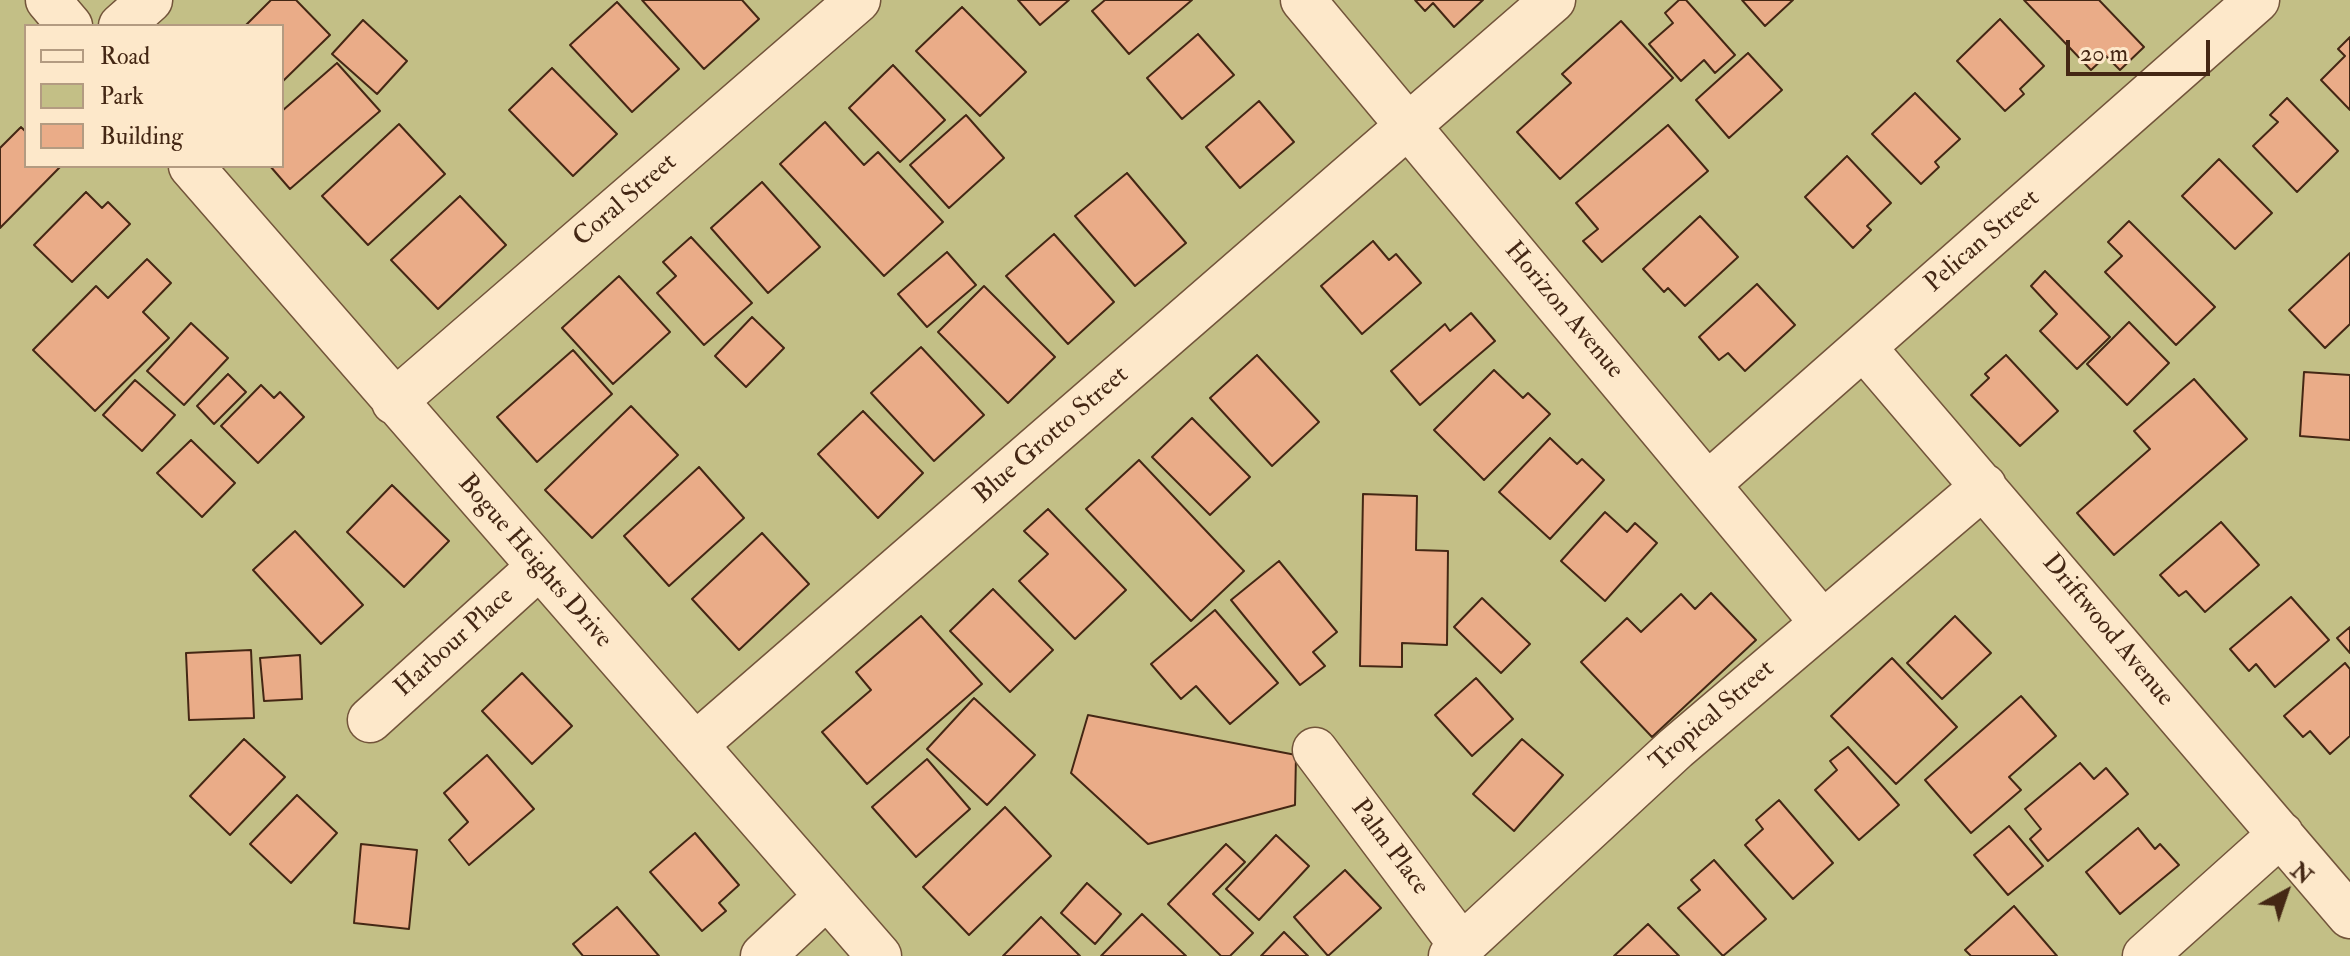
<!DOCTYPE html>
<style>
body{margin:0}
#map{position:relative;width:2350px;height:956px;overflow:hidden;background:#fcdcad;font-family:"IM FELL Double Pica",serif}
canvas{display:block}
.legend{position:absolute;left:24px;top:24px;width:260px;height:144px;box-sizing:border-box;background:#fde8ca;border:2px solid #b39b81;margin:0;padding:10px 14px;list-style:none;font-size:24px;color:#442714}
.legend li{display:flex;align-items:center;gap:16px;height:40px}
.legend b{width:40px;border:2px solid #b39b81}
.north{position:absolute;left:2246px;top:852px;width:80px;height:80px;-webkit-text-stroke:6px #fde8ca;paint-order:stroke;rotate:40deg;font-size:22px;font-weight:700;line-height:32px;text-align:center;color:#442714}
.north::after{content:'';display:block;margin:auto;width:28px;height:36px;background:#442714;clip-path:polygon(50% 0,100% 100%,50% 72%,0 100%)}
.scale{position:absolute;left:2066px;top:40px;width:144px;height:36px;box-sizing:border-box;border:4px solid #442714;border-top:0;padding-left:10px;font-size:24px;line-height:28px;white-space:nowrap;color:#442714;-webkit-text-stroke:6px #fde8ca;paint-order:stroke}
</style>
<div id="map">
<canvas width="2350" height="956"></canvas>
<ul class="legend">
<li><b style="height:10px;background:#fde8ca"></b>Road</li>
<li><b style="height:22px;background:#c3bf86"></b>Park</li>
<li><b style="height:22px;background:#eaac88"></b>Building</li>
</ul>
<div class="north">N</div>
<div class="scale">20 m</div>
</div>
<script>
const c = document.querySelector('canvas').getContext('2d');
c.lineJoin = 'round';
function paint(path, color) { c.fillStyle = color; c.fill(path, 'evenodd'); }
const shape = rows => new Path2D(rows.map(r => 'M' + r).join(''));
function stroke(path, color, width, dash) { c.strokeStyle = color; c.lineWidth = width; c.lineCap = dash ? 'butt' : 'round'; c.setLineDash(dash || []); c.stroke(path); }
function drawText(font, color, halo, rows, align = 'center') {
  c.font = font + ' "IM FELL Double Pica",serif'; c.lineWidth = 8; c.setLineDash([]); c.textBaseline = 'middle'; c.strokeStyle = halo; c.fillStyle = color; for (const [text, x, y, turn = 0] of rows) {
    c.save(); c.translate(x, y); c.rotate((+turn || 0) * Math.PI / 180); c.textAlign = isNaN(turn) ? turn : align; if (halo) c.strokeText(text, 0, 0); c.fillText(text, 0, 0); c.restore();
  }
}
const green = shape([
 [0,0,2350,0,2350,956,0,956],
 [26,26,282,26,282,166,26,166]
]);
const building = shape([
 [271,0,296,0,330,35,282,82,282,26,245,26,271,0],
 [642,0,742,0,759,19,704,69,642,0],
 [1018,0,1069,0,1040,25,1018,0],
 [1105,0,1192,0,1129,54,1092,11,1105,0],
 [1415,0,1483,0,1454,27,1433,3,1425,11,1415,0],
 [1679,0,1686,0,1735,55,1715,73,1704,60,1681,81,1649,44,1673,23,1665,13,1679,0],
 [1742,0,1793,0,1765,26,1742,0],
 [2024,0,2099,0,2144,47,2120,70,2106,56,2091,70,2024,0],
 [617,2,679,69,632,112,570,45,617,2],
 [962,7,1026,72,980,116,916,51,962,7],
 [2000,19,2044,66,2020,89,2024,94,2005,111,1957,61,2000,19],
 [363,20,407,61,377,94,332,54,363,20],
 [1621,21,1673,78,1560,179,1517,132,1571,83,1562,74,1621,21],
 [1198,34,1234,75,1182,119,1147,78,1198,34],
 [2350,37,2350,110,2321,80,2345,56,2338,49,2350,37],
 [1748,53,1782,90,1729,138,1696,100,1748,53],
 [337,63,380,111,290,189,270,166,282,166,282,111,337,63],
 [893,65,945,120,900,162,849,108,893,65],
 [552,68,617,134,573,176,509,110,552,68],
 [1915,93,1960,139,1935,162,1939,167,1921,184,1872,134,1915,93],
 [2287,98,2338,151,2297,192,2253,146,2278,122,2270,115,2287,98],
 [1259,101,1294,142,1240,188,1206,147,1259,101],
 [966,115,1004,158,949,208,910,165,966,115],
 [825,122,864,165,878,152,943,222,884,276,780,164,825,122],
 [399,124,445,174,368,245,322,196,399,124],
 [1668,125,1708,171,1602,262,1583,241,1598,229,1576,203,1668,125],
 [21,127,26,132,26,166,61,166,0,228,0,148,21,127],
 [1847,156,1891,203,1867,226,1871,230,1853,248,1805,197,1847,156],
 [2219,159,2272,213,2235,249,2182,196,2219,159],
 [1127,173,1186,243,1135,286,1075,216,1127,173],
 [762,182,820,247,768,293,711,228,762,182],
 [86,192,102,208,108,202,130,224,72,282,34,245,86,192],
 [460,196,506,245,438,309,391,260,460,196],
 [1700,216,1738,257,1685,306,1668,288,1664,292,1643,269,1700,216],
 [2129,221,2215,307,2176,345,2105,272,2122,256,2108,242,2129,221],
 [1054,234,1114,302,1068,344,1006,276,1054,234],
 [691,237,752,303,704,345,657,293,676,276,663,262,691,237],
 [1373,241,1389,260,1396,254,1421,283,1362,334,1321,286,1373,241],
 [947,252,976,285,927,327,898,294,947,252],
 [2350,253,2350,324,2325,348,2289,310,2350,253],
 [147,259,171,283,143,312,169,338,95,411,33,350,96,286,108,298,147,259],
 [2045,271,2110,337,2077,369,2040,331,2057,314,2031,286,2045,271],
 [619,276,670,332,613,384,562,328,619,276],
 [1757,284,1795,325,1745,371,1728,353,1719,360,1699,337,1757,284],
 [984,286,1055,357,1008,403,938,332,984,286],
 [1471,313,1495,341,1420,405,1391,371,1445,324,1450,331,1471,313],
 [752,317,784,348,746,387,715,356,752,317],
 [2129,322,2169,363,2127,405,2087,364,2129,322],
 [191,323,228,358,184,405,147,371,191,323],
 [921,347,984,415,934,461,871,393,921,347],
 [573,350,612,394,537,462,497,417,573,350],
 [1257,355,1319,422,1272,466,1210,398,1257,355],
 [2006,355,2058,411,2020,446,1971,395,1989,378,1985,374,2006,355],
 [1494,370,1523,398,1528,393,1550,414,1484,480,1434,430,1494,370],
 [2304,372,2350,375,2350,440,2300,436,2304,372],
 [228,374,246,392,214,424,197,406,228,374],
 [2194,379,2247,439,2114,555,2077,513,2150,449,2134,431,2194,379],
 [135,380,175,415,142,451,103,415,135,380],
 [261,385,274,398,280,392,304,417,258,463,221,426,261,385],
 [631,406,678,455,592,538,545,490,631,406],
 [863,411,923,473,878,518,818,454,863,411],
 [1192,418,1250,477,1210,515,1152,457,1192,418],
 [1550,438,1577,464,1582,459,1604,480,1550,539,1499,492,1550,438],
 [191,440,235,483,202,517,157,473,191,440],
 [1139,460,1244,571,1191,621,1086,509,1139,460],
 [699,467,744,518,669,586,624,536,699,467],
 [392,485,449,541,404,587,347,532,392,485],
 [1363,494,1417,496,1416,550,1448,551,1447,645,1402,643,1402,667,1360,666,1363,494],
 [1048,509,1126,590,1075,639,1019,581,1048,554,1024,531,1048,509],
 [1605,512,1627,532,1635,523,1657,543,1605,601,1561,561,1605,512],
 [2221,522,2259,565,2205,612,2186,591,2179,596,2160,575,2221,522],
 [295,531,363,605,321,644,253,570,295,531],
 [762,533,809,584,739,650,692,599,762,533],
 [1279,561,1337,632,1313,652,1325,666,1300,685,1231,600,1279,561],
 [993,589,1053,650,1010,692,950,631,993,589],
 [1711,593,1756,640,1652,737,1581,662,1627,618,1641,632,1681,594,1695,609,1711,593],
 [2291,597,2329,640,2275,687,2256,664,2249,671,2230,649,2291,597],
 [1482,598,1530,644,1501,673,1454,627,1482,598],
 [1215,610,1278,683,1230,724,1196,686,1181,699,1151,664,1215,610],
 [921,616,982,684,867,784,822,732,871,690,856,672,921,616],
 [1955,616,1991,653,1942,699,1907,663,1955,616],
 [2350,627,2350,653,2337,638,2350,627],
 [251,650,254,718,189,720,186,653,251,650],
 [300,655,302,699,264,701,260,658,300,655],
 [1892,658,1957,727,1896,784,1831,716,1892,658],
 [2345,663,2350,669,2350,736,2330,754,2310,731,2303,737,2284,716,2345,663],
 [522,673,572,726,532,764,482,711,522,673],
 [1476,678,1513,719,1472,756,1435,715,1476,678],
 [2021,696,2056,736,2009,777,2021,790,1971,833,1925,780,2021,696],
 [974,698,1035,755,987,805,927,749,974,698],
 [1088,715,1296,755,1295,805,1148,844,1071,773,1088,715],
 [244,739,285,777,230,835,190,796,244,739],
 [1522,739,1563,775,1514,831,1473,794,1522,739],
 [1848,747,1899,805,1859,840,1815,790,1837,770,1830,761,1848,747],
 [487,755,534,809,469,865,449,840,468,822,444,793,487,755],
 [927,759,970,809,916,857,872,807,927,759],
 [2080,763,2094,779,2106,768,2128,794,2048,861,2030,839,2041,829,2025,809,2080,763],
 [297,795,337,833,291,883,250,844,297,795],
 [1779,800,1833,863,1793,899,1745,845,1763,829,1756,820,1779,800],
 [1005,807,1051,856,969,935,923,887,1005,807],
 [2009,826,2043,866,2008,895,1974,855,2009,826],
 [2138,828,2155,849,2160,844,2179,865,2120,914,2086,872,2138,828],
 [695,833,739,885,719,903,726,911,702,931,650,872,695,833],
 [1276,835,1309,866,1259,920,1226,889,1276,835],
 [361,844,417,850,409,929,354,923,361,844],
 [1226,844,1245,862,1213,894,1253,933,1230,956,1221,956,1168,904,1226,844],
 [1714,860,1766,919,1723,956,1678,908,1700,890,1691,880,1714,860],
 [1345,870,1381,908,1328,956,1294,917,1345,870],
 [1087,883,1121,914,1095,944,1061,913,1087,883],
 [2014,906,2057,956,1971,956,1965,950,2014,906],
 [617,907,659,956,583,956,573,944,617,907],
 [1142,914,1186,956,1101,956,1142,914],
 [1041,917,1080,956,1003,956,1041,917],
 [1648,924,1679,956,1614,956,1648,924],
 [1284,932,1308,956,1261,956,1284,932]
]);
const minor = shape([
 [48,0,70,26],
 [1303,0,1822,622],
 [121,26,150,0],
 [191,166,879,956],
 [1864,348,2350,916],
 [394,402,858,0],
 [1708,484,2257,0],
 [370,720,539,567],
 [695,745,1553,0],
 [1315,750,1462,946],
 [763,956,827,896],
 [1451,956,1676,748,1984,486],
 [2145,956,2281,834]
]);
const streetNames = [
 ["Coral Street",626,201,-41],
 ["Pelican Street",1983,242,-41],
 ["Horizon Avenue",1563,311,50],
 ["Blue Grotto Street",1052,436,-41],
 ["Bogue Heights Drive",534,562,49],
 ["Driftwood Avenue",2107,631,50],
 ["Harbour Place",455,643,-42],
 ["Tropical Street",1713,717,-41],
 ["Palm Place",1389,848,53]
];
paint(green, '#c3bf86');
paint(building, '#eaac88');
stroke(building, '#442714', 2);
stroke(minor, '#72543a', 47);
stroke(minor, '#fde8ca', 44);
drawText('26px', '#442714', '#fde8ca', streetNames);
</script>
